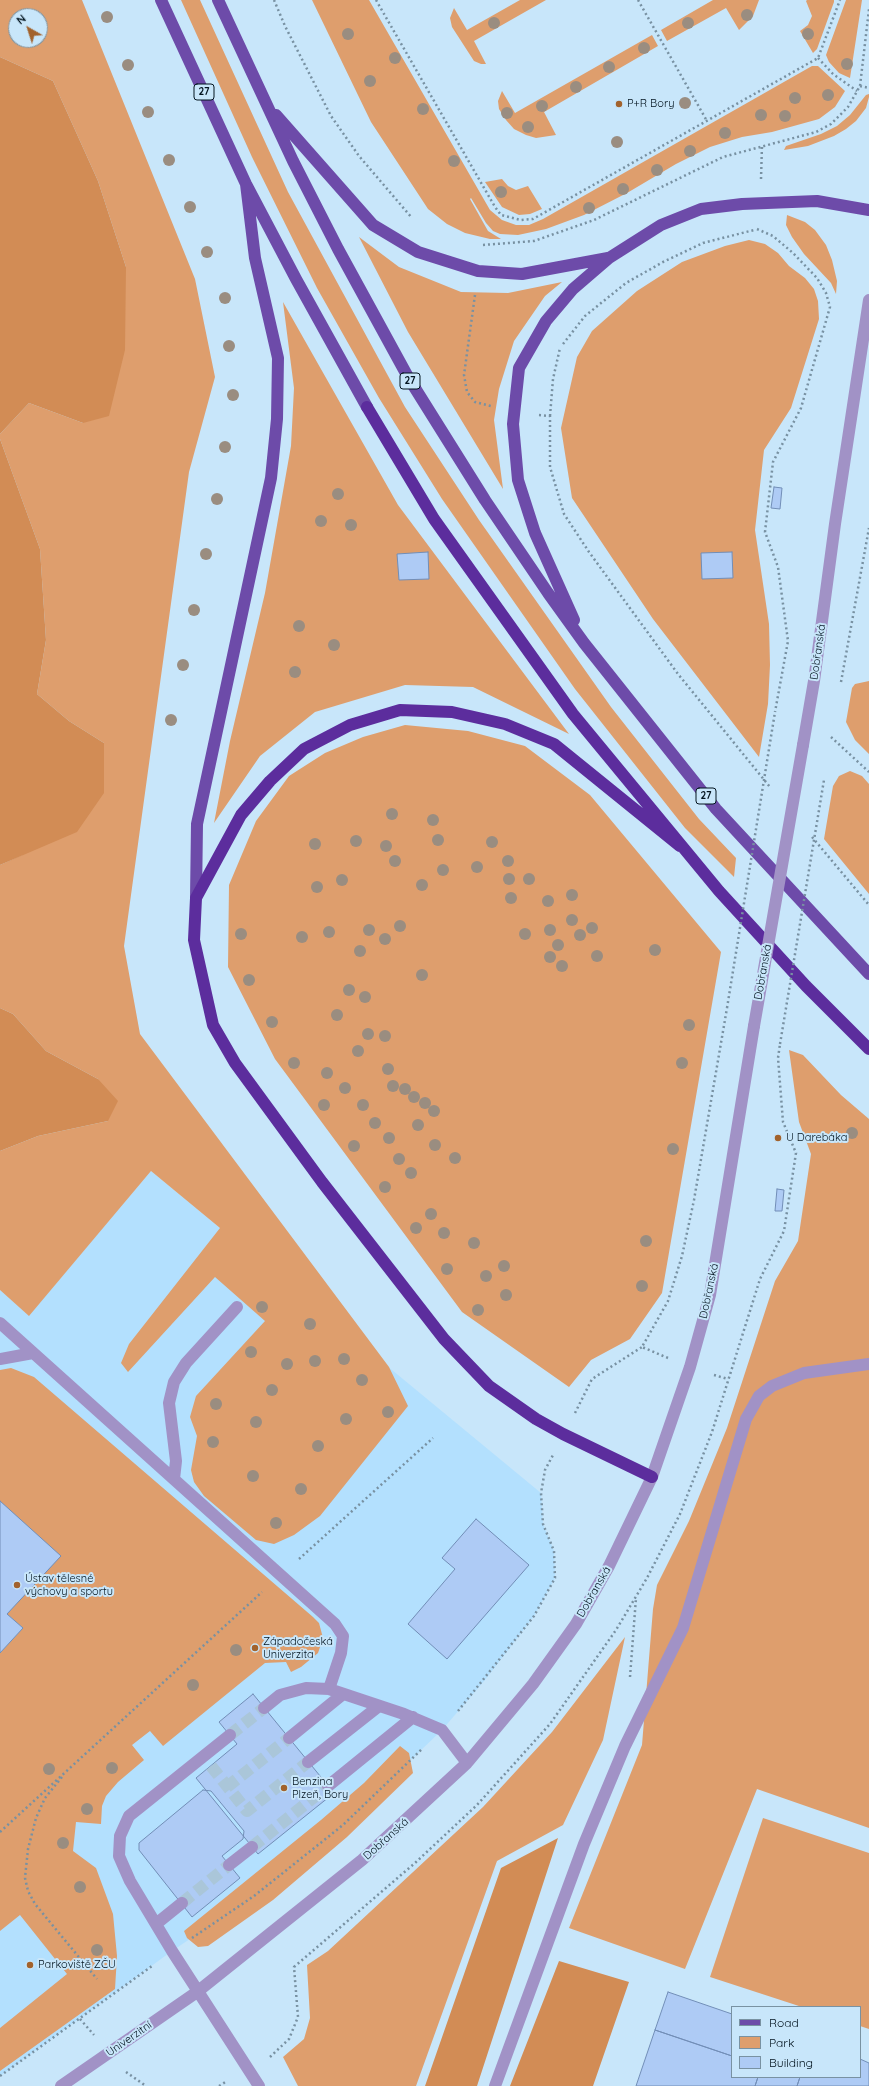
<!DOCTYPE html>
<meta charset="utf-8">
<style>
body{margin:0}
#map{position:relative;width:869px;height:2086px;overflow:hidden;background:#c8e6fa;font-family:Quicksand,sans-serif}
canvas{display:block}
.legend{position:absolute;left:731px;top:2006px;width:130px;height:72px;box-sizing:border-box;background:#c8e6fa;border:1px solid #7992a2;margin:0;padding:5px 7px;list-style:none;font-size:12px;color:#03141f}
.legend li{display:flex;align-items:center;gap:8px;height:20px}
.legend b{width:20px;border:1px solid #7992a2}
.north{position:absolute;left:8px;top:8px;width:40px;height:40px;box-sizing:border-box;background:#c8e6fa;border:1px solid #7992a2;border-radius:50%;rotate:321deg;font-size:11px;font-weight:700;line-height:16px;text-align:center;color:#03141f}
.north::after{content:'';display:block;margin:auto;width:14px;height:18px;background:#a2622c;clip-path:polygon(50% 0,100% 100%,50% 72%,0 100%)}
</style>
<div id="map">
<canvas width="869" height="2086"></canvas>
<ul class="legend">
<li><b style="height:5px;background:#6d4ba9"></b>Road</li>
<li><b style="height:11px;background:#de9e6d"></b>Park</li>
<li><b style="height:11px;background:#aecbf5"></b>Building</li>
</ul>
<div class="north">N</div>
</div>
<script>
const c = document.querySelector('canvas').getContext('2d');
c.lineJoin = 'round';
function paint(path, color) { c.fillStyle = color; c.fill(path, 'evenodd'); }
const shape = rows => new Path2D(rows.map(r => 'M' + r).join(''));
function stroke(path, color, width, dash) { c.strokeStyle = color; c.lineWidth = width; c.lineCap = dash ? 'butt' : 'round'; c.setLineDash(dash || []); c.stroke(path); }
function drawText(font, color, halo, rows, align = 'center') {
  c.font = font + ' Quicksand,sans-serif'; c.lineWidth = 4; c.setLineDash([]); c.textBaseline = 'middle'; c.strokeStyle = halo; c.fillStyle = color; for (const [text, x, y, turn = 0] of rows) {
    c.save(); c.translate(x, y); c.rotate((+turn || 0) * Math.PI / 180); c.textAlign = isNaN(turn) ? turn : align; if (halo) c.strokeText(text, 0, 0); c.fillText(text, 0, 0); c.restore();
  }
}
const built = shape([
 [151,1171,541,1493,543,1524,554,1551,555,1578,534,1616,485,1680,442,1730,343,1825,254,1896,172,1951,0,2076,0,1290,29,1315]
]);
const green = shape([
 [0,0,82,0,195,279,215,377,189,472,124,946,140,1034,389,1367,408,1406,320,1516,294,1535,274,1544,256,1540,204,1496,194,1482,191,1470,197,1436,190,1417,196,1396,265,1321,215,1277,128,1372,121,1363,129,1344,220,1228,151,1171,29,1316,0,1290,0,1151,38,1136,108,1121,98,1079,46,1051,13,1014,0,1008,0,865,22,855,104,743,69,721,37,694,46,640,40,549,0,439,0,434,29,403,83,423,126,267,98,181,53,81,0,57],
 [16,16,40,16,40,40,16,40],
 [181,0,200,0,288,192,405,407,479,520,611,707,699,819,736,858,734,877,685,828,575,689,442,499,379,398,317,288,252,157],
 [312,0,369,0,490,210,502,220,516,225,529,225,543,219,812,66,818,66,845,91,835,107,819,119,772,132,742,137,710,147,676,164,627,193,584,215,546,229,518,235,500,234,493,231,486,223,471,198,470,199,488,231,501,239,490,239,465,233,447,224,428,209,371,122],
 [520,0,546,0,474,41,486,64,481,64,474,61,452,27,450,18,454,8,467,30],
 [713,0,759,0,753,16,739,30,726,8,667,41,661,30],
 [807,0,834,0,834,2,817,49,813,53,800,31,808,25,812,16,806,1],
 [846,0,862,0,850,78,839,73,829,62,826,55],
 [652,35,658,46,544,112,556,135,536,138,526,135,514,129,506,120,499,109,498,101,502,91,515,113],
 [866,95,869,94,869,97,866,108,856,121,846,129,834,136,808,146,784,150,786,146,821,134,837,126,850,115],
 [502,179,508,186,516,190,528,186,542,209,530,214,519,215,502,207,485,182],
 [787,215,805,222,815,230,826,245,832,260,837,281,836,294,831,283,804,254,792,237,786,225],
 [359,237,399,267,461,292,508,293,562,282,545,296,514,341,499,389,494,420,503,489,408,332],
 [749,240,765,244,778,253,789,266,805,278,814,289,818,301,819,319,791,408,764,450,755,530,769,624,770,665,768,704,759,757,653,619,572,498,561,428,577,357,592,331,637,291,682,262,725,246],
 [283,302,398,505,569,734,473,687,405,685,315,712,260,756,214,823,230,741,265,593,291,446,294,388],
 [869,681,869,754,855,740,846,722,852,688,855,684],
 [405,725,468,731,525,746,590,795,721,952,662,1293,630,1339,591,1360,569,1387,462,1312,275,1059,228,967,229,885,256,821,289,776,325,753,363,737],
 [850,771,862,776,869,784,869,894,824,839,833,786,839,776],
 [789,1050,803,1055,841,1095,869,1119,869,1828,757,1789,685,1969,569,1928,642,1745,653,1609,657,1585,689,1521,727,1428,775,1281,798,1241,811,1154,799,1122],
 [11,1368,34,1377,313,1617,319,1623,323,1638,318,1653,301,1667,291,1672,286,1662,265,1663,163,1746,150,1731,132,1745,144,1760,118,1782,106,1796,102,1806,101,1824,76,1822,73,1851,96,1868,113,1914,117,1956,115,1989,0,2071,0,2028,67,1974,20,1915,0,1931,0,1653,23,1628,7,1614,60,1556,0,1501,0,1370],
 [625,1637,603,1740,563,1825,497,1861,416,2086,298,2086,283,2057,304,2039,310,2018,307,1965,328,1951,483,1807,552,1732],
 [400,1746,409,1753,413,1773,347,1837,273,1900,208,1946,198,1947,187,1938,184,1931,321,1820,364,1783],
 [763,1818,869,1853,869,2029,860,2026,860,2007,802,2007,710,1977]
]);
const forest = shape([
 [0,57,53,81,98,181,126,267,125,350,109,416,83,423,29,403,0,434],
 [0,439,40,549,46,640,37,694,69,721,104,743,104,793,77,832,0,865],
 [0,1008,13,1014,46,1051,98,1079,118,1101,108,1121,38,1136,0,1151],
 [558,1838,477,2086,425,2086,501,1868],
 [559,1961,629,1982,593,2086,510,2086]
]);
const building = shape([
 [774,487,782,488,780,509,771,508,774,487],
 [428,552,429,579,399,580,397,554,428,552],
 [732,552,733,578,702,579,701,553,732,552],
 [777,1189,784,1190,782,1211,775,1211,777,1189],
 [0,1501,61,1556,7,1614,23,1628,0,1653,0,1501],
 [476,1519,529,1565,447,1659,408,1624,455,1569,442,1558,476,1519],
 [253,1694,334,1793,258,1854,196,1778,237,1744,219,1722,253,1694],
 [203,1790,211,1791,244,1831,243,1839,222,1856,240,1878,192,1917,139,1850,139,1843,203,1790],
 [668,1992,732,2014,732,2056,655,2030,668,1992],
 [655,2030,732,2056,732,2077,758,2077,755,2086,636,2086,655,2030],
 [860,2059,869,2063,869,2086,797,2086,800,2077,860,2077,860,2059],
 [758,2077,800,2077,797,2086,755,2086,758,2077]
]);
const minorTunnel = shape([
 [230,1735,264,1708],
 [211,1766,247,1811,308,1762],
 [227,1787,289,1738],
 [252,1847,328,1786],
 [182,1903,229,1865]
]);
const path = shape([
 [274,0,285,26,331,116,359,156,412,218],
 [376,0,495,207,501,215,521,220,533,219,818,58,840,0],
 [638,0,707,121],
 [818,58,833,74,857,91],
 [860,86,869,88],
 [761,179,762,145],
 [757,229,773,236,793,253,817,278,826,293,830,307,801,408,773,462,765,532,778,567,788,641,775,712],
 [483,245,534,241,594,220,723,157,816,132,831,124,848,107,860,86,869,9],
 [475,295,464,375,467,392,475,402,491,406],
 [563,344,585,316,626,283,663,262,703,243,754,230],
 [539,415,550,416,550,467,564,514,589,552,678,674,770,787],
 [550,416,553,379,560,348],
 [841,682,869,528],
 [831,737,869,772],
 [812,837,869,905],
 [668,1358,642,1347,668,1301,682,1256,694,1200,727,1008],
 [714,1375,728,1379],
 [575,1413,592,1379,642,1347],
 [299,1559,433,1438],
 [630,1677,636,1598],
 [458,1711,534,1616,555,1578,554,1551,543,1524,541,1493,545,1470,553,1455],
 [62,1777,45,1798,36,1818,28,1849,25,1878,28,1891,35,1904,97,1979],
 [0,1832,262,1592],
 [192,1938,254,1896,343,1825,423,1748],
 [80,2019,94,2035],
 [270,2057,289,2039,298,2017,294,1967,415,1863,477,1805,550,1724,616,1630,647,1578,680,1514,712,1432,760,1279,784,1231,796,1153,783,1122,778,1058,780,1044],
 [126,2072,146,2086],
 [0,2076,152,1966],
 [219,2086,227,2081]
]);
const minor = shape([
 [803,745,814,681,835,524,869,300],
 [0,1323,335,1624,343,1636,341,1653,329,1689],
 [0,1359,33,1353],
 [174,1479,176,1461,169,1403,174,1382,186,1363,237,1307],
 [264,1708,280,1695,306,1688,329,1689,404,1714,442,1730,467,1763],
 [230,1735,129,1816,120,1836,119,1856,130,1881,172,1951,259,2086],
 [289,1738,343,1694],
 [308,1762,379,1706],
 [328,1786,413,1717],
 [229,1865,252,1847],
 [156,1924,182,1903],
 [61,2086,197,1992,362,1860,467,1763,533,1684,576,1624,609,1566,652,1477,690,1367,710,1295,754,1026],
 [495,2086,584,1844,625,1746,683,1628,746,1419,759,1396,772,1386,804,1373,869,1364]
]);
const major = shape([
 [161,0,246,184,296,279,367,407],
 [218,0,293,161,338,249,408,377,485,500,548,593,584,643,716,809,869,974],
 [276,115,373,225,418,252,478,271,522,274,608,258],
 [574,620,535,533,518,480,513,424,519,368,546,321,573,289,609,258,661,225,701,209,742,204,817,201,869,210],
 [196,898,197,824,271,478,277,419,278,358,255,258,246,184]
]);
const highway = shape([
 [367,407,434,519,573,714,719,891,806,986,869,1049],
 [652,1477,563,1434,536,1419,489,1386,444,1339,322,1182,235,1063,213,1025,194,940,196,898,241,815,270,781,304,749,350,725,400,710,452,712,505,724,554,744,680,846]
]);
const pathBridge = shape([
 [727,1008,775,712],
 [780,1044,824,780]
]);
const minorBridge = shape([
 [754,1026,803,745]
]);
const trees = [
 [747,15],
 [107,17],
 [494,23],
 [688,23],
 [348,34],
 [808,34],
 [644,48],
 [395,58],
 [847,64],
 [128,65],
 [609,67],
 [370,81],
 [576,87],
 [828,95],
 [795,98],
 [685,103],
 [542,106],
 [423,109],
 [148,112],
 [507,113],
 [761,115],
 [785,116],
 [528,127],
 [725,133],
 [617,142],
 [690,151],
 [169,160],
 [454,161],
 [657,170],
 [623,189],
 [501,192],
 [190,207],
 [589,208],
 [207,252],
 [225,298],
 [229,346],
 [233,395],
 [225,447],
 [338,494],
 [217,499],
 [321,521],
 [351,525],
 [206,554],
 [194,610],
 [299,626],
 [334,645],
 [183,665],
 [295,672],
 [171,720],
 [392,814],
 [433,820],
 [438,840],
 [356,841],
 [492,842],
 [315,844],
 [386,846],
 [395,861],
 [508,861],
 [477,867],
 [443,870],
 [509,879],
 [529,879],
 [342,880],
 [422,885],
 [317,887],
 [572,895],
 [511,898],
 [548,901],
 [572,920],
 [400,926],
 [592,928],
 [369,930],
 [550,930],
 [329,932],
 [241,934],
 [525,934],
 [580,935],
 [302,937],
 [385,939],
 [558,945],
 [655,950],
 [360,951],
 [597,956],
 [550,957],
 [562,966],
 [422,975],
 [249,980],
 [349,990],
 [365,997],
 [337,1015],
 [272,1022],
 [689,1025],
 [368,1034],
 [385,1036],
 [358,1051],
 [294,1063],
 [682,1063],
 [388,1069],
 [327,1073],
 [393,1086],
 [345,1088],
 [405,1089],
 [414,1097],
 [425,1103],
 [324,1105],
 [363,1105],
 [434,1111],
 [375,1123],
 [418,1125],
 [852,1133],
 [389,1138],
 [435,1145],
 [354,1146],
 [673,1149],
 [455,1158],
 [399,1159],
 [411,1173],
 [385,1187],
 [431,1214],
 [416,1228],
 [444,1233],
 [646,1241],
 [474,1243],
 [504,1266],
 [447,1269],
 [486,1276],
 [642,1286],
 [506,1295],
 [262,1307],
 [478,1310],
 [310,1324],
 [251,1352],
 [344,1359],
 [315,1361],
 [287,1364],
 [362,1380],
 [272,1390],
 [216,1404],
 [388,1412],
 [346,1419],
 [256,1422],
 [213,1442],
 [318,1446],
 [253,1476],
 [301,1489],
 [276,1523],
 [236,1650],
 [193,1685],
 [112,1768],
 [49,1769],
 [87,1809],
 [63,1843],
 [80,1887],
 [97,1950]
];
const markers = [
 [619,104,4,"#a2622c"],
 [778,1138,4,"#a2622c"],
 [17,1585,4,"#a2622c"],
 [255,1648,4,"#a2622c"],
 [284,1788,4,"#a2622c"],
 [30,1965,4,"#a2622c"]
];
const shields = [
 [204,92,20],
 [410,381,20],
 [706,796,20]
];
const shieldNames = [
 ["27",204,92],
 ["27",410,381],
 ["27",706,796]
];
const poiNames = [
 ["P+R Bory",627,104],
 ["U Darebáka",786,1138],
 ["Ústav tělesné",25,1579],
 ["výchovy a sportu",25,1592],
 ["Západočeská",263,1642],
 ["Univerzita",263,1655],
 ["Benzina",292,1782],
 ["Plzeň, Bory",292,1795],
 ["Parkoviště ZČU",38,1965]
];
const streetNames = [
 ["Dobřanská",818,652,-82],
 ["Dobřanská",763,972,-80],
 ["Dobřanská",709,1291,-78],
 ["Dobřanská",594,1592,-60],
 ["Dobřanská",386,1839,-42],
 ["Univerzitní",129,2039,-35]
];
paint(built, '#b3e0fe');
paint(green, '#de9e6d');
paint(forest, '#d28c55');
paint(building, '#aecbf5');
stroke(building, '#728eb7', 1);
stroke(minorTunnel, '#aac6d9', 12, [12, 6]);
stroke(path, '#7891a2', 2.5, [2, 3]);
stroke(minor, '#a192c6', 12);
stroke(major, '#6d4ba9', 12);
stroke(highway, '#5c2d9d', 12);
stroke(pathBridge, '#7891a2', 2.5, [2, 3]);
stroke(minorBridge, '#a192c6', 12);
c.fillStyle = '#9a8d80';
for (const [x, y] of trees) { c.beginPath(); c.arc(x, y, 6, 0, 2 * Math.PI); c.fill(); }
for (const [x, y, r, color] of markers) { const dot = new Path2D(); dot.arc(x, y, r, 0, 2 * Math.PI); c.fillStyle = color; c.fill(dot); stroke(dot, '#c8e6fa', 1.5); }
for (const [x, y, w] of shields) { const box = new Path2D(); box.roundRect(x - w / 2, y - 8, w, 16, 3); c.fillStyle = '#c8e6fa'; c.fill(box); stroke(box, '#03141f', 1); }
drawText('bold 10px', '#03141f', null, shieldNames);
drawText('11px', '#03141f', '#c8e6fa', poiNames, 'left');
drawText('11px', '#03141f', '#c8e6fa', streetNames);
</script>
